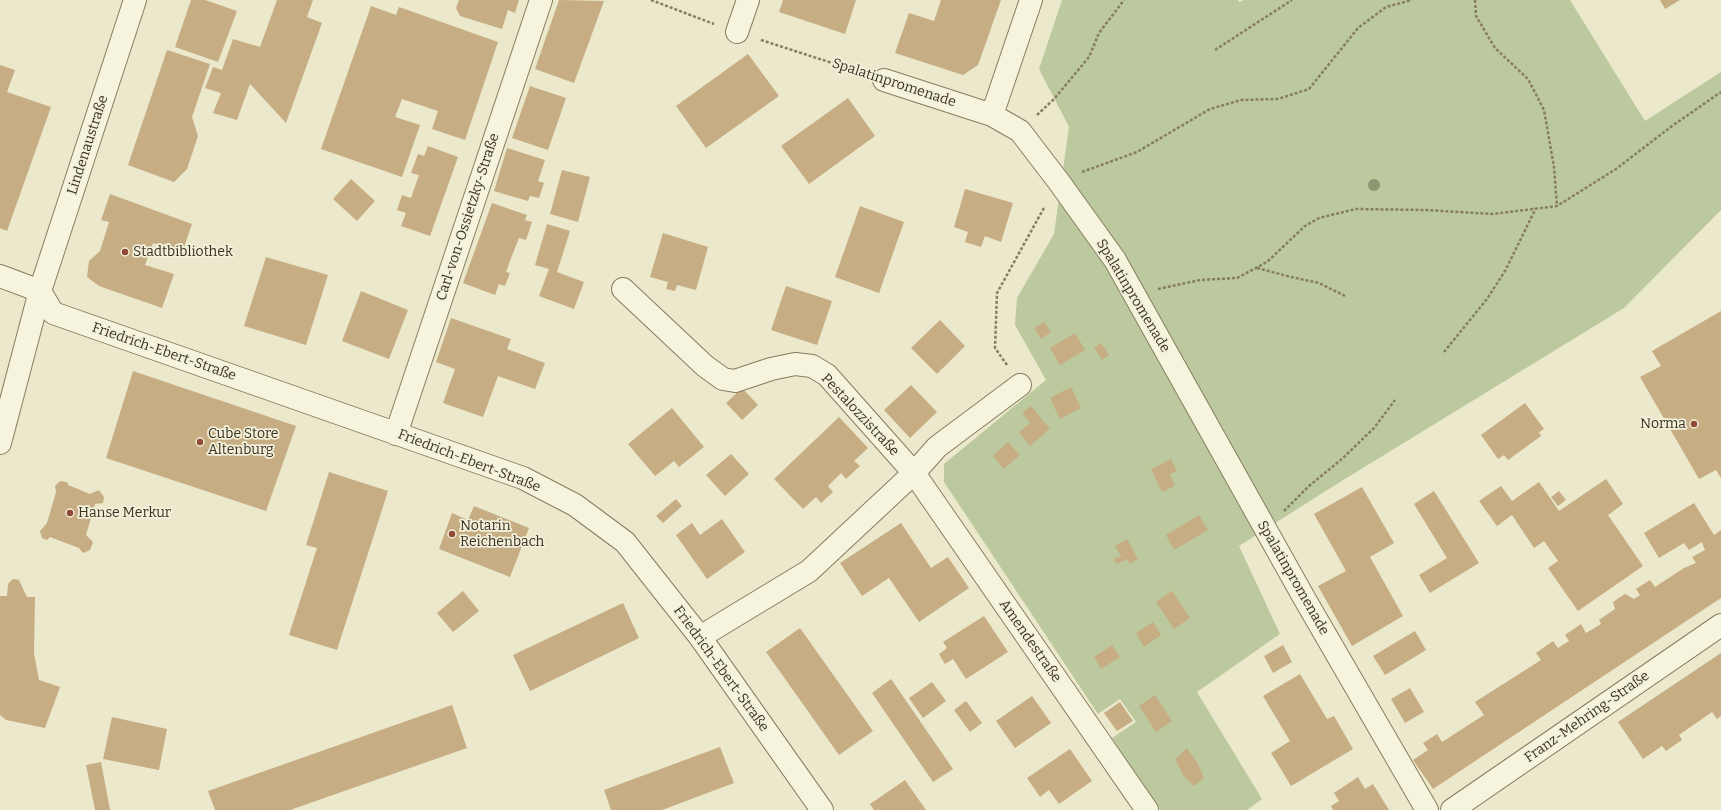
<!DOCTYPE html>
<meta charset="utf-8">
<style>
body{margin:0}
canvas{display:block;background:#ebe8cb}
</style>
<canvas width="1721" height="810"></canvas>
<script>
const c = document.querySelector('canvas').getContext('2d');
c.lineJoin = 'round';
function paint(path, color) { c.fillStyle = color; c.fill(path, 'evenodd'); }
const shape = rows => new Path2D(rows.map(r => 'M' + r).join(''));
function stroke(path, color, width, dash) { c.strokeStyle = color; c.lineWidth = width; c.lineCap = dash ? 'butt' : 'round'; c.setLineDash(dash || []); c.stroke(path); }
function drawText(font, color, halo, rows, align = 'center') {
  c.font = font + ' Bitter,serif'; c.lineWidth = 3.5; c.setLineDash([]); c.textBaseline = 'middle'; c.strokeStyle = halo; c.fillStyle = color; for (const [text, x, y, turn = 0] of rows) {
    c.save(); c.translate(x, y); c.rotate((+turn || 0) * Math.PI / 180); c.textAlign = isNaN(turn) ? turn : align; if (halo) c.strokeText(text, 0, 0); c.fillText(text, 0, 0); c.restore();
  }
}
const green = shape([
 [1062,0,1238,0,1239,2,1244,0,1570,0,1645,121,1721,72,1721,210,1624,308,1340,482,1239,546,1280,634,1197,692,1262,799,1247,810,1160,810,1112,738,1136,722,1120,699,1098,714,944,482,944,464,1046,380,1015,325,1017,298,1054,234,1069,127,1039,69]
]);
const building = shape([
 [191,0,205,0,237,11,218,62,175,47],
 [277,0,313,0,307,17,322,23,286,123,250,84,237,120,213,113,221,93,205,88,213,67,222,70,233,39,260,47],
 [459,0,519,0,515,13,508,10,502,29,460,16,456,8],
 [559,0,604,1,574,83,535,69],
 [783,0,856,0,845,34,779,12],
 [941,0,1001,0,978,65,963,75,895,53,909,13,934,21],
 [1660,0,1680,0,1665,9],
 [371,6,396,15,399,7,498,42,465,140,432,129,438,111,402,99,395,117,420,125,402,177,321,149],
 [167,50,210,64,192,117,198,136,187,169,174,182,128,165],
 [748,54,779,96,706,148,676,106],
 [0,65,15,70,7,92,51,107,7,231,0,228],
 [530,86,566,98,548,150,512,138],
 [848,98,875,136,809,184,781,146],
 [428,146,458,157,430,236,401,226,406,213,397,210,402,195,411,198,419,175,411,173,418,154,424,156],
 [507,148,545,160,538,181,544,183,539,198,530,196,528,201,494,191],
 [562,170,590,177,578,222,550,214],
 [351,179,375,201,357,221,333,199],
 [965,189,1013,203,1001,242,985,236,981,247,965,242,968,232,954,227],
 [110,194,192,224,182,253,153,243,145,265,174,274,162,308,99,286,87,277,89,261,100,251,109,222,101,220],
 [492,203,527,215,525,220,532,222,526,240,519,238,513,253,506,272,510,273,505,286,499,284,495,295,463,283],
 [860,206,904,222,879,293,835,277],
 [547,224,570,231,557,272,584,282,574,309,539,296,549,269,535,265],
 [663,233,708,247,696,290,677,285,675,291,666,289,668,282,650,277],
 [266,257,328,275,306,345,244,326],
 [786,286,832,301,817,345,771,330],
 [361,291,408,310,389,359,342,341],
 [1721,311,1721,478,1716,470,1699,479,1640,377,1661,366,1652,351],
 [451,318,511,339,507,349,545,363,535,389,498,376,483,417,443,403,455,369,436,362],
 [940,320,965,346,937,374,911,348],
 [1044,322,1051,332,1041,339,1034,328],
 [1075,333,1085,350,1060,365,1050,348],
 [1101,343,1109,355,1102,360,1094,348],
 [133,371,296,426,266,511,106,458],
 [911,385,937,412,910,438,884,410],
 [1071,387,1081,408,1060,419,1050,398],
 [742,388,758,405,742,420,726,403],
 [1525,403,1544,429,1539,432,1541,436,1508,460,1504,455,1498,459,1481,435],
 [1031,406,1050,429,1030,446,1019,432,1030,423,1022,413],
 [672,408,704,447,679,467,674,461,655,476,628,444],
 [839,417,868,448,854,461,860,466,846,479,841,473,828,486,833,492,821,503,816,497,803,509,774,479],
 [1008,442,1020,455,1004,469,993,456],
 [731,454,749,474,725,496,706,475],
 [1171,459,1177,471,1170,474,1175,486,1162,492,1151,469],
 [329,472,388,491,337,650,289,635,317,548,306,545],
 [1606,479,1623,504,1608,515,1643,566,1578,611,1548,568,1558,561,1544,541,1534,548,1512,515,1497,526,1479,501,1501,486,1512,501,1539,482,1559,511],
 [60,481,67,482,68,485,90,494,99,490,104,497,103,503,95,504,86,535,93,542,90,550,83,553,79,548,50,537,47,540,42,538,40,531,47,523,56,492,55,486],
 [1362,487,1394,543,1370,557,1403,616,1352,646,1318,586,1346,571,1314,514],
 [1434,491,1479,563,1430,593,1419,575,1447,558,1414,504],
 [1559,491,1566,500,1558,506,1551,497],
 [676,499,682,506,663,523,656,516],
 [1694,503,1714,535,1721,530,1721,598,1433,789,1413,760,1428,750,1423,743,1437,734,1442,742,1484,715,1475,702,1541,660,1536,653,1553,641,1558,648,1569,641,1565,635,1581,624,1586,633,1601,624,1599,620,1615,609,1613,602,1625,594,1634,599,1640,595,1636,589,1650,580,1655,587,1684,568,1696,563,1692,557,1705,550,1702,542,1689,550,1684,543,1659,558,1644,533],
 [474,506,529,528,510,577,439,549,452,513,468,520],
 [1199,515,1208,530,1174,550,1166,535],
 [722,519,745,552,707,579,676,535,692,523,700,535],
 [901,523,931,568,948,557,969,588,919,622,889,578,862,596,840,563],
 [1127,539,1138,559,1130,564,1127,559,1117,564,1114,559,1121,556,1115,546],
 [13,579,19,580,27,597,35,597,34,653,39,680,60,687,45,728,6,720,0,715,0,596,7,596,8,584],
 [463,591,479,611,453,632,437,613],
 [1172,591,1190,618,1174,629,1156,602],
 [623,603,639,638,530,691,513,655],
 [984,616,1008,652,966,679,953,659,945,664,939,654,947,648,943,642],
 [1153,622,1161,635,1144,647,1136,633],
 [800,628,873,731,839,755,766,652],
 [1415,631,1426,650,1385,675,1373,656],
 [1112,645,1120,657,1101,669,1094,657],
 [1283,645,1292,662,1273,673,1264,656],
 [1721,653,1721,716,1717,719,1712,712,1679,735,1682,740,1666,751,1662,746,1643,759,1618,722],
 [1300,674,1327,719,1334,716,1353,749,1291,786,1271,753,1290,741,1263,696],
 [891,679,953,769,933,782,872,693],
 [932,682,946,701,923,718,909,698],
 [1410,688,1424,712,1405,723,1391,699],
 [1155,695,1172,721,1156,732,1139,706],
 [1032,696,1051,723,1015,748,996,721],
 [966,701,982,723,970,732,954,710],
 [1120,702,1133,721,1117,731,1104,713],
 [452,705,467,748,290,810,215,810,208,791],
 [112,717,167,729,159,770,103,759],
 [720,747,734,783,662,810,611,810,604,790],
 [1187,748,1198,764,1204,778,1194,786,1183,775,1175,759],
 [1070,749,1092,781,1059,804,1049,790,1040,797,1027,778],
 [101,762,110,810,95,810,86,765],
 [1358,777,1365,789,1373,784,1389,810,1333,810,1331,806,1339,801,1334,793],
 [905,780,926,810,874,810,870,804]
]);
const path = shape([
 [651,0,714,24],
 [1475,0,1476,16,1495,48,1528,79,1544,110,1554,167,1557,206],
 [761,40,863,73],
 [1215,50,1292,0],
 [1037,115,1054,99,1089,57,1099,33,1124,0],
 [1082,172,1137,152,1210,109,1241,100,1278,99,1309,89,1358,28,1386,7,1412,0],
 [1257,268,1291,277,1319,283,1345,296],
 [1158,289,1200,280,1237,278,1267,262,1305,226,1319,218,1356,209,1425,210,1493,214,1557,206,1616,169,1672,126,1721,92],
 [1444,352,1487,299,1505,271,1536,208],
 [1007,365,995,348,997,293,1045,206],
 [1284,511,1309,486,1343,458,1374,428,1395,400]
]);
const minor = shape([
 [737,32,748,0],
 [884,80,992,115,1020,131,1059,182,1115,260,1303,596,1427,810],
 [992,115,1031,0],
 [0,276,40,291,53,313,523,478,575,505,625,542,700,637,822,810],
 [623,289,705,366,723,379,735,381,771,369,795,364,812,366,827,375,914,473,1147,810],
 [396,434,541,0],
 [0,443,40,291,135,0],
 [700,637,809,571,914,473,937,447,1020,385],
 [1452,810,1721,625]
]);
const trees = [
 [1374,185]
];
const markers = [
 [125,252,4,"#914836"],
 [1694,424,4,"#914836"],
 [200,442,4,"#914836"],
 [70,513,4,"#914836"],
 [452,534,4,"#914836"]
];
const streetNames = [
 ["Spalatinpromenade",894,83,18],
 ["Lindenaustraße",88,145,-72],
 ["Carl-von-Ossietzky-Straße",468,217,-72],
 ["Spalatinpromenade",1133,296,59],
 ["Friedrich-Ebert-Straße",164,352,19],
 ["Pestalozzistraße",860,415,47],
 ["Friedrich-Ebert-Straße",469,461,21],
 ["Spalatinpromenade",1293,578,60],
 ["Amendestraße",1030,641,55],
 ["Friedrich-Ebert-Straße",721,669,54],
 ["Franz-Mehring-Straße",1587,717,-35]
];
const poiNames = [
 ["Stadtbibliothek",133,252],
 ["Norma",1686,424,"right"],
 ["Cube Store",208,434],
 ["Altenburg",208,450],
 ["Hanse Merkur",78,513],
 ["Notarin",460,526],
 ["Reichenbach",460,542]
];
paint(green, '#bcc99f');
paint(building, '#c6ad84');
stroke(minor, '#877d60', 24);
stroke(path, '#877d60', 2.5, [3, 2]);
stroke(minor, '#f7f4de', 22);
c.fillStyle = '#8e9773';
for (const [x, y] of trees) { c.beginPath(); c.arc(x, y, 6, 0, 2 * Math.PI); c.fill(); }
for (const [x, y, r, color] of markers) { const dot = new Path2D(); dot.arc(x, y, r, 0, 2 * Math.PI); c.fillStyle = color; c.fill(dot); stroke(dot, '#f3f1da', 1.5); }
drawText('14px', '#393222', '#f3f1da', streetNames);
drawText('14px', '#393222', '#f3f1da', poiNames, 'left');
</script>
